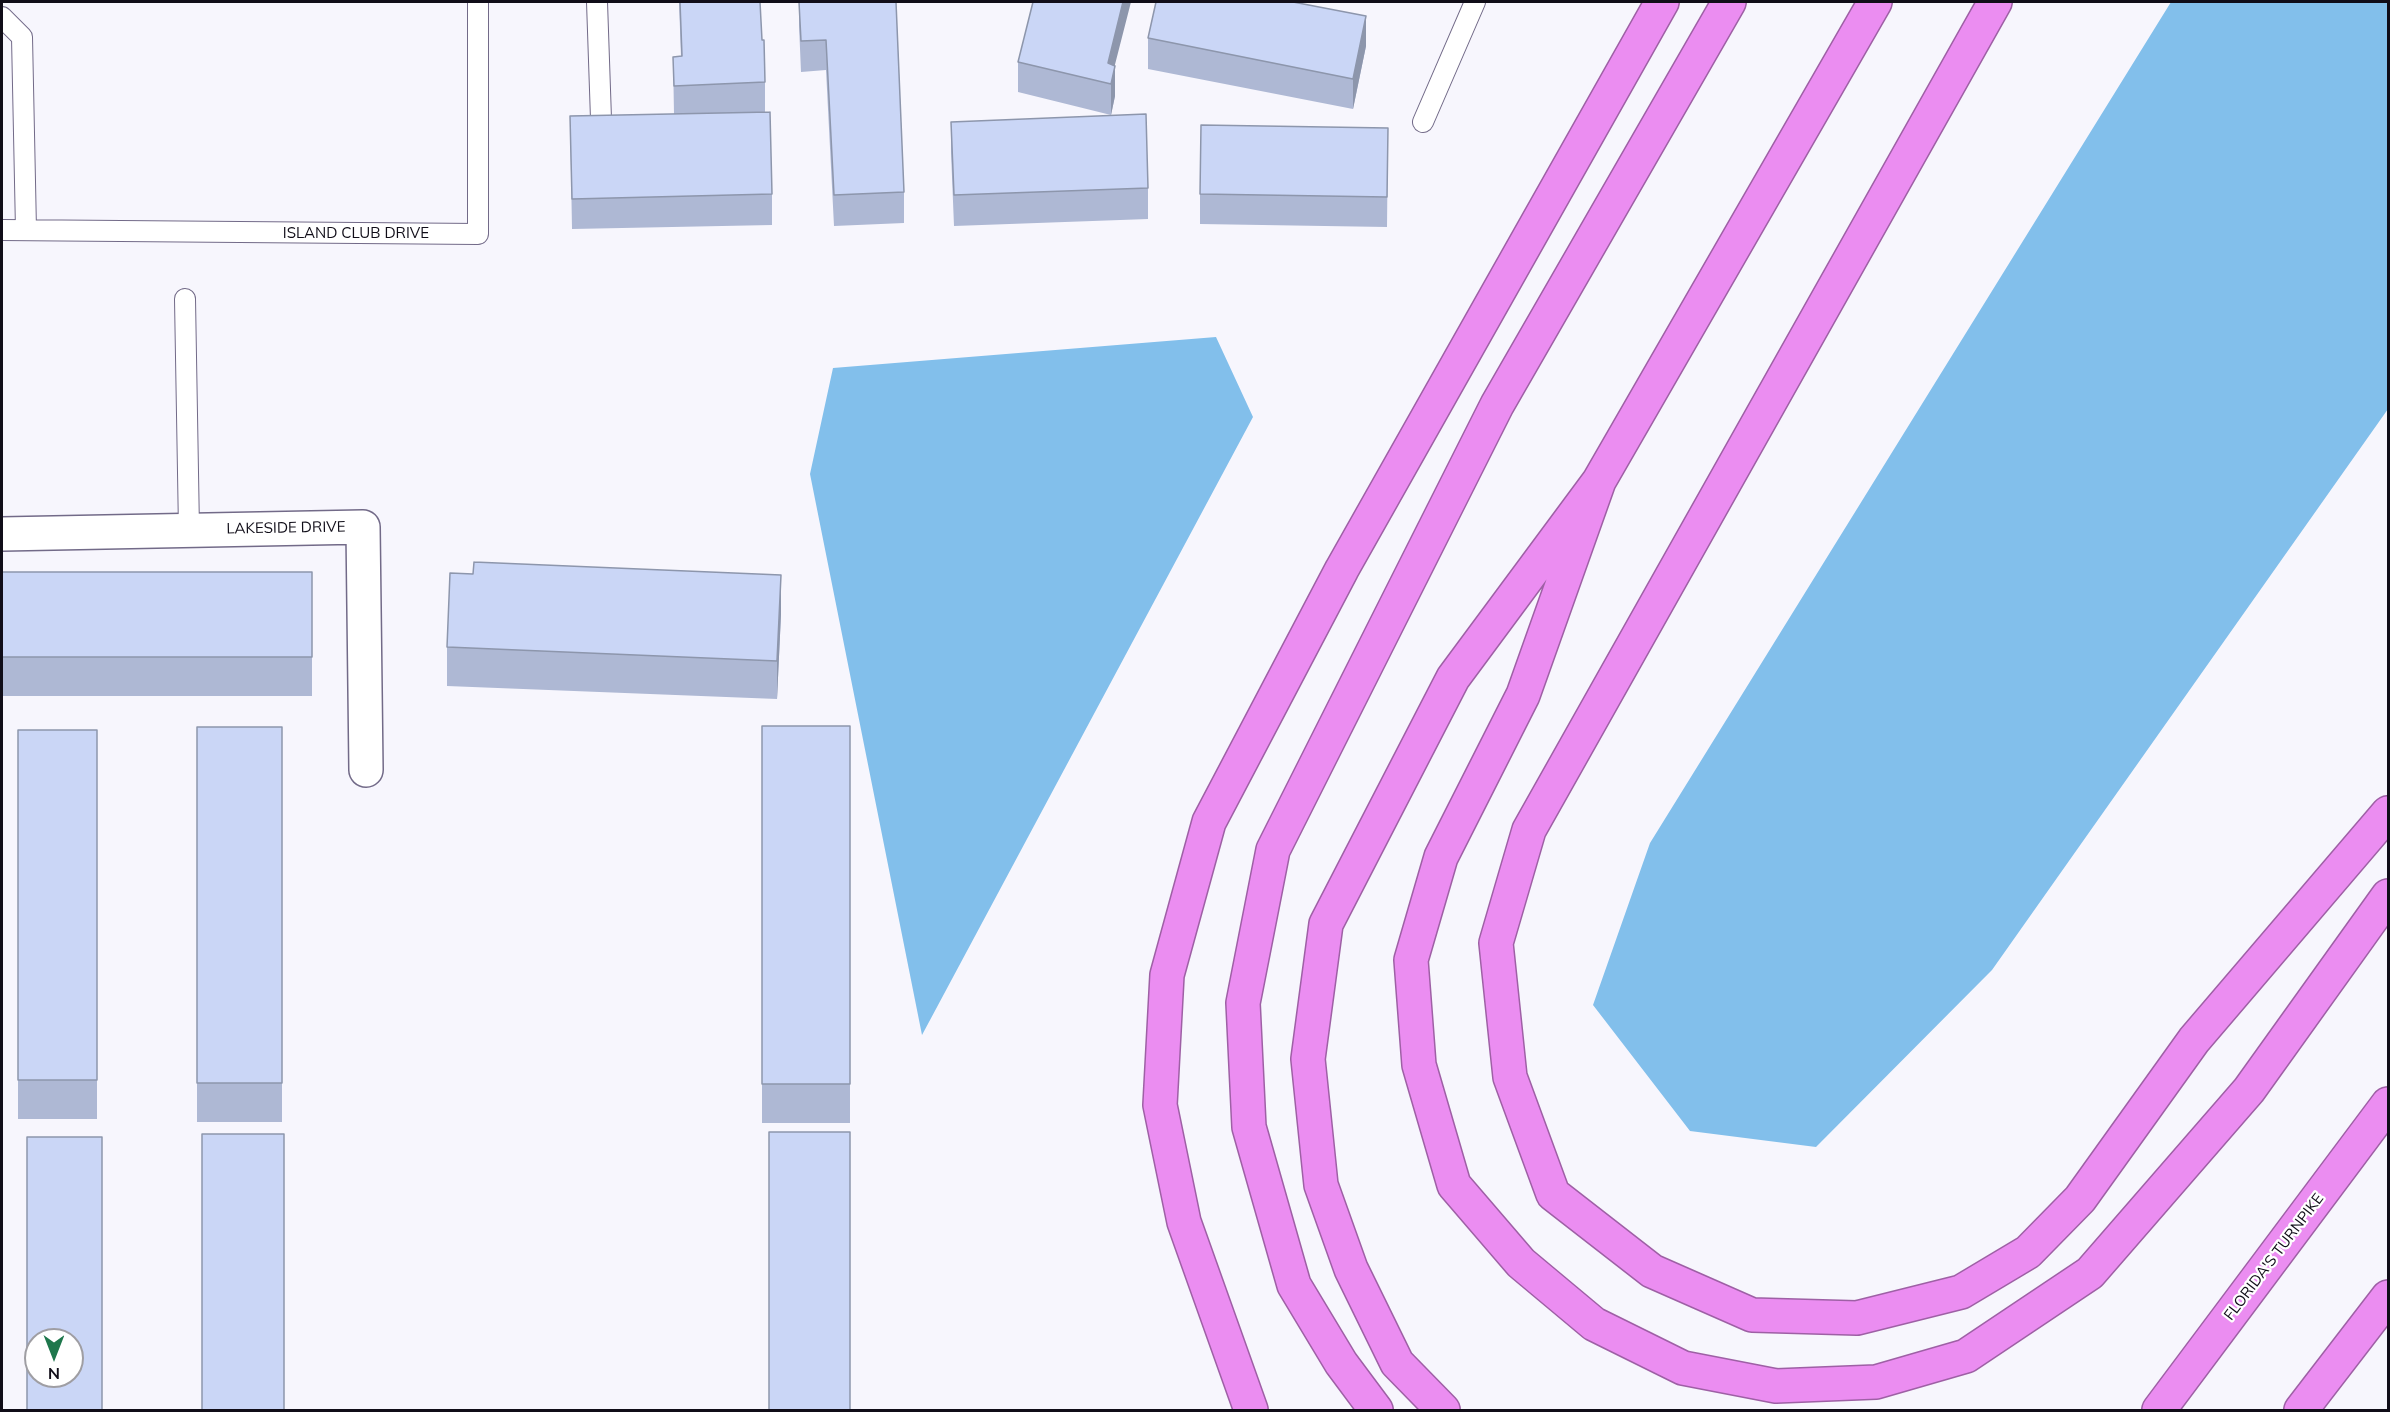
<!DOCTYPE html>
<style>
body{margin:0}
#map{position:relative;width:2390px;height:1412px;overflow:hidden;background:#f7f6fd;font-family:Mulish,sans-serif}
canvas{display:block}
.frame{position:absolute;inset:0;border:3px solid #100d18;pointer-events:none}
.north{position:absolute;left:24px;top:1328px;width:60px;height:60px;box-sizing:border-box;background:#fff;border:2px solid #9f9ea3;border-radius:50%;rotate:180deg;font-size:16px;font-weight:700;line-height:24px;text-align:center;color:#100d18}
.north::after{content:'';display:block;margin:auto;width:21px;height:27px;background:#1e774c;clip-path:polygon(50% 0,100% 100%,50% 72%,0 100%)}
</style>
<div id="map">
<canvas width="2390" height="1412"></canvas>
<div class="frame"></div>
<div class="north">N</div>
</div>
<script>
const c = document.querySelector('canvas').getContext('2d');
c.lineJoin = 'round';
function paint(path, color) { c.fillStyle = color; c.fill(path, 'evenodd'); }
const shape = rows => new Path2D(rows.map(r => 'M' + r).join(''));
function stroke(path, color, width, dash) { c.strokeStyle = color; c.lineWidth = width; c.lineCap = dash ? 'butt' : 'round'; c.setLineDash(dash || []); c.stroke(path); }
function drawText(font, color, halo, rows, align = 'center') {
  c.font = font + ' Mulish,sans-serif'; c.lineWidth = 4.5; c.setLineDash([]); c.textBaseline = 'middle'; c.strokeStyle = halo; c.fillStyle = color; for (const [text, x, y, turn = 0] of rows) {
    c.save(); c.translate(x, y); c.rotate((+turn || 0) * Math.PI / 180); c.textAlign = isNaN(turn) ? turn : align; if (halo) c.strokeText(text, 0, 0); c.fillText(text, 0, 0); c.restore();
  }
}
const water = shape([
 [2171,2,2388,2,2388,409,1992,970,1816,1147,1690,1131,1593,1005,1650,843],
 [1216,337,1253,417,922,1035,810,474,833,368]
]);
const service = shape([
 [597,2,601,119],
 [2,17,22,37,26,230],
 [1423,122,1475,2],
 [2,230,478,234,478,2],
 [185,299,189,530]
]);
const minor = shape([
 [2,534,363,527,366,770]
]);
const motorway = shape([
 [1995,2,1529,830,1496,943,1510,1077,1553,1194,1652,1271,1752,1315,1857,1318,1961,1292,2028,1252,2080,1199,2194,1040,2388,813],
 [1599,481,1523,695,1441,857,1411,960,1419,1065,1454,1185,1521,1263,1594,1324,1683,1368,1776,1386,1876,1382,1966,1356,2090,1273,2249,1090,2388,896],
 [1251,1410,1184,1222,1160,1105,1167,975,1209,822,1342,569,1662,2],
 [1376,1410,1341,1363,1294,1285,1249,1127,1243,1003,1273,850,1497,405,1729,2],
 [1443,1410,1397,1363,1351,1269,1321,1185,1308,1059,1326,924,1453,678,1599,481,1875,2],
 [2159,1410,2388,1104],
 [2301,1410,2388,1297]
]);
const wall = shape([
 [679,2,760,2,762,40,765,82,765,112,772,194,772,225,572,229,570,116,674,114,673,57,681,57],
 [799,2,896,2,904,192,904,223,834,226,826,70,801,72,799,25],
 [1148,38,1366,46,1353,109,1148,69],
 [1018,62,1115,66,1115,96,1111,115,1018,92],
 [951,122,1148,188,1148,219,954,226,951,152],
 [1388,128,1387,227,1200,224,1200,194],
 [2,572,312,572,312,696,2,696],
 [781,614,777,699,447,686,447,647],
 [762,726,850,726,850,1123,762,1123],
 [197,727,282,727,282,1122,197,1122],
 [18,730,97,730,97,1119,18,1119]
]);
const shadedWall = shape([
 [1123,2,1131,2,1110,84,1108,63],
 [1366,16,1366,46,1353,109,1353,79],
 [1115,66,1115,96,1111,115,1111,84],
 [781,575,781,614,777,699,777,661]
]);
const building = shape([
 [680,2,760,2,762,40,764,40,765,82,674,86,673,57,682,56,680,2],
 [799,2,896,2,904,192,834,195,826,40,801,41,799,2],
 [1033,2,1123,2,1108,63,1115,66,1111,84,1018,62,1033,2],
 [1156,2,1293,2,1366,16,1353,79,1148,38,1156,2],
 [770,112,772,194,572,199,570,116,770,112],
 [1146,114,1148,188,954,195,951,122,1146,114],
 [1201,125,1388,128,1387,197,1200,194,1201,125],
 [474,562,781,575,777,661,447,647,450,573,473,574,474,562],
 [2,572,312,572,312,657,2,657,2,572],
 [762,726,850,726,850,1084,762,1084,762,726],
 [197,727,282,727,282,1083,197,1083,197,727],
 [18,730,97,730,97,1080,18,1080,18,730],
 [769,1132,850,1132,850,1410,769,1410,769,1132],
 [202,1134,284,1134,284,1410,202,1410,202,1134],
 [27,1137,102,1137,102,1410,27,1410,27,1137],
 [36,1340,72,1340,72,1376,36,1376,36,1340]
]);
const streetNames = [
 ["ISLAND CLUB DRIVE",356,233],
 ["LAKESIDE DRIVE",286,528,-1],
 ["FLORIDA'S TURNPIKE",2274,1257,-53]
];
paint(water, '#82bfeb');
stroke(service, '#726a88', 22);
stroke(minor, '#726a88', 36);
stroke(motorway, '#9e60a5', 36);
stroke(service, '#fff', 20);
stroke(minor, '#fff', 33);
stroke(motorway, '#eb8df1', 33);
paint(wall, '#aeb8d4');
paint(shadedWall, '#8d96ac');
paint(building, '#cad6f6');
stroke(building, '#8d96ac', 1.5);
drawText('15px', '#100d18', '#fff', streetNames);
</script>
